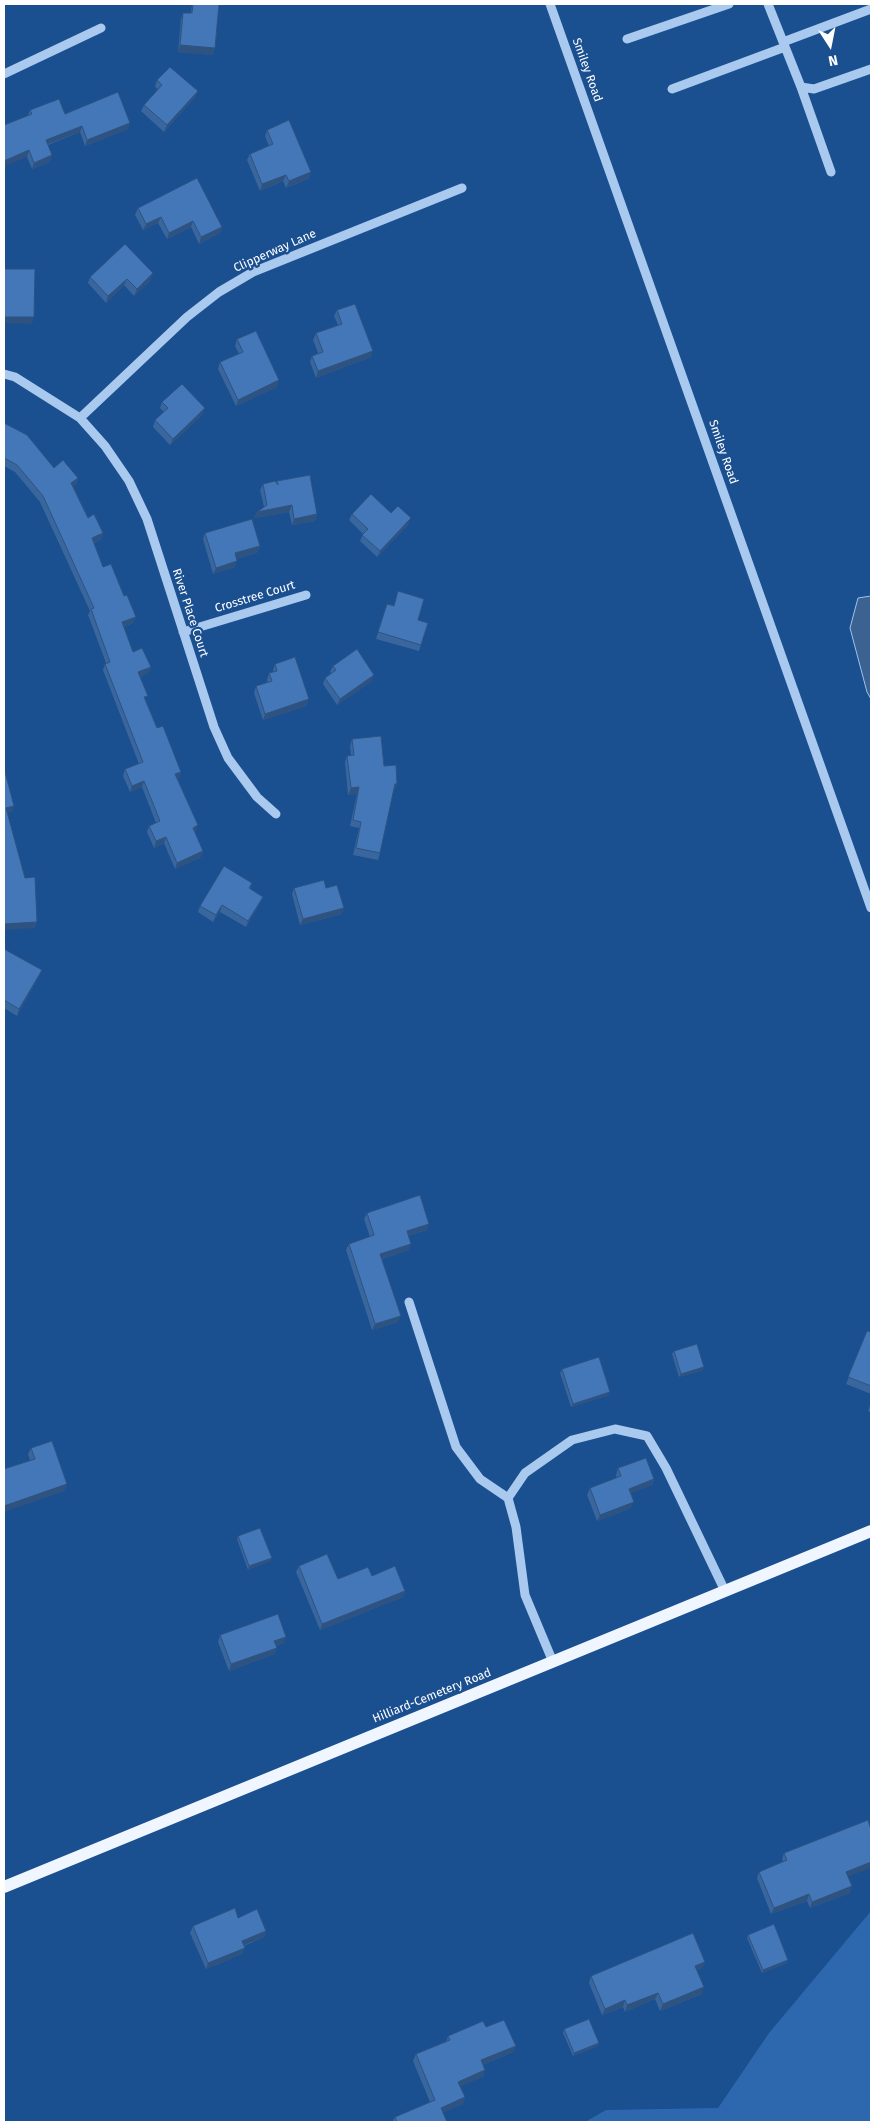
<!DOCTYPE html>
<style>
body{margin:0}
#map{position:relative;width:875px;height:2126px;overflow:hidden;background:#1a4f90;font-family:"Fira Sans",sans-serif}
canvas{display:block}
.frame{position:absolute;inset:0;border:5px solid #fff;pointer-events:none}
.north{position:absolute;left:805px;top:20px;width:50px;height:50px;-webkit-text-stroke:4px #1a4f90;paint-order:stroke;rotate:169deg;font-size:14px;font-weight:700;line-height:20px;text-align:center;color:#fff}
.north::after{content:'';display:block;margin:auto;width:18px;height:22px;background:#fff;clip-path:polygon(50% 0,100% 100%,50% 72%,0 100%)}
</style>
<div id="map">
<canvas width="875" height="2126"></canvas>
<div class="frame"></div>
<div class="north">N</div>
</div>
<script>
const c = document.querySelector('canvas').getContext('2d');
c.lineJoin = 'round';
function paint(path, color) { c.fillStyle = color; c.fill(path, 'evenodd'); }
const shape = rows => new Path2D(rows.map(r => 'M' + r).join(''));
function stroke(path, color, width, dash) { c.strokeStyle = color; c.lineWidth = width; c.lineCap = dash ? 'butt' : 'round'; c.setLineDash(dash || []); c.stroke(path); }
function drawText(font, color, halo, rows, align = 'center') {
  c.font = font + ' "Fira Sans",sans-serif'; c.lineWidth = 4.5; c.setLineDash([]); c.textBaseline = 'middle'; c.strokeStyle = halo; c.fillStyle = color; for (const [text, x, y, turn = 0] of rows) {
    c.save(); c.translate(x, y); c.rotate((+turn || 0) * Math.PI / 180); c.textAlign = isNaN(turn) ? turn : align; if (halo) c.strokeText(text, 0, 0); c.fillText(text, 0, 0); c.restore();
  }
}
const green = shape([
 [871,1911,871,2122,585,2122,606,2110,718,2108,769,2033]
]);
const water = shape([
 [871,596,871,699,867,692,850,628,858,598,871,596]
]);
const minor = shape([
 [550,4,871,908],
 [768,4,801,87,814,89,871,69],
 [627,39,729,4],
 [783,42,871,9],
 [4,74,101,28],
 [801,87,831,172],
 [672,89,785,47],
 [4,374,15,377,80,418,105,446,129,481,147,519,214,727,228,758,257,797,276,814],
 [80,418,187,317,219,292,253,272,462,188],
 [183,632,306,595],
 [409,1302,456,1447,480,1479,508,1498,516,1527,525,1595,553,1662],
 [508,1498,525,1473,572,1440,615,1429,647,1436,666,1468,725,1591]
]);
const major = shape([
 [4,1887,871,1531]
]);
const wall = shape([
 [192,4,219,4,215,48,212,55,178,52,181,19,183,13,191,13],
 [157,80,198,91,195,97,164,132,141,111,144,105,158,89,155,87],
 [30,110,65,114,128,129,85,146,80,132,48,145,50,162,32,169,27,157,28,115],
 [267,130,311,172,308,179,286,188,283,181,260,191,247,160,250,154,269,146,265,136],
 [138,208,222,227,220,233,199,244,191,227,167,239,158,223,143,230,135,215],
 [90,277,151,280,134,296,124,285,106,303,88,283],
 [337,310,371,357,316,378,310,362,312,356,318,353,313,340,316,333,338,325,334,316],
 [237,339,277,387,236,406,218,369,220,362,239,354,235,346],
 [162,402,203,414,170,445,153,427,155,420,164,412,160,408],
 [4,423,54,468,78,478,76,484,73,486,88,518,103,533,101,539,94,543,103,567,124,596,136,617,133,623,123,627,133,652,151,667,148,673,140,677,146,701,157,728,181,772,179,778,177,779,196,832,195,832,203,851,201,857,175,869,164,843,154,848,147,832,149,826,156,823,142,787,130,792,123,776,125,769,139,764,103,670,105,664,106,663,88,615,90,611,40,502,15,472,4,466],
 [277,481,317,514,315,521,292,525,289,512,254,518,257,512,264,507,260,490,263,484,276,482],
 [391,513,408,525,377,557,360,541,363,534,349,520,352,514],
 [205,533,260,546,257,553,236,559,235,567,213,574,203,539],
 [398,591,421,645,419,651,376,639,387,604,394,605],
 [275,664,309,699,306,706,263,720,254,693,256,686,268,683,267,680,269,673,273,672,273,670],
 [333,666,372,681,337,705,323,684,325,678,331,673,330,672],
 [352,739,384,766,395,790,393,790,380,853,378,860,353,855,359,828,350,826,357,794,348,795,345,762,347,756,351,756,350,746],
 [252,883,250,889,263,897,260,903,246,927,220,912,213,922,198,912,200,906],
 [294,888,326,888,342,914,300,925,292,894],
 [4,949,42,970,39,976,17,1016,4,1008],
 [367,1213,427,1230,408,1236,411,1244,408,1250,382,1259,398,1322,372,1330,346,1250,349,1244,370,1237,364,1219],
 [867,1331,871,1332,871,1394,846,1384],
 [674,1351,703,1370,679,1377,672,1354],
 [562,1369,609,1395,571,1407,560,1373],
 [871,1402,871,1413,868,1411],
 [31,1448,65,1491,30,1460,28,1454],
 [618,1468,654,1479,652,1485,631,1493,631,1508,597,1521,587,1495,590,1488,617,1478,616,1475],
 [238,1536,272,1558,270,1561,248,1570,237,1539],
 [299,1566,338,1579,372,1576,405,1591,403,1597,320,1630,296,1572],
 [220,1635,284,1643,276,1646,277,1648,274,1654,229,1671,218,1642],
 [784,1853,848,1877,850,1893,810,1908,807,1901,771,1914,757,1878,759,1872,783,1862,782,1859],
 [238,1918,266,1931,264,1937,244,1946,242,1954,206,1969,190,1933,193,1926],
 [748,1935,787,1963,762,1973,747,1938],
 [703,1968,697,1970,702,1994,660,2011,655,1999,625,2012,623,2007,602,2015,589,1983,591,1976],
 [486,2027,516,2046,513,2052,483,2065,485,2070,483,2077,460,2086,465,2097,463,2104,443,2112,447,2122,392,2122,395,2117,430,2102,413,2061,416,2054,446,2042,448,2036],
 [564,2029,599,2043,598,2046,573,2056,563,2033]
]);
const shadedWall = shape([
 [180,45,215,48,212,55,178,52],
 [198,91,195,97,164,132,167,125],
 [130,123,128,129,85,146,87,140],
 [82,126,80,132,43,146,46,140],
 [29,150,27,157,4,166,4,161],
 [52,155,50,162,32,169,34,163],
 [311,172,308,179,286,188,289,181],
 [286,175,283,181,260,191,262,184],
 [161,217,158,223,143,230,146,224],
 [193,221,191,227,167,239,169,233],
 [222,227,220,233,199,244,201,237],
 [153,273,151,280,134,296,137,289],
 [127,279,124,285,106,303,108,296],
 [4,317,34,317,32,324,4,323],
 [373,351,371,357,316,378,318,371],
 [279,380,277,387,236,406,238,400],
 [205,408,203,414,170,445,173,439],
 [78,478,76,484,69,490,71,483],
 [292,505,289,512,254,518,257,512],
 [317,514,315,521,292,525,294,519],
 [411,518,408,525,377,557,380,551],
 [103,533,101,539,89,545,92,538],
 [260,546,257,553,232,560,235,553],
 [237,561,235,567,213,574,216,568],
 [136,617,133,623,119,628,122,622],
 [151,667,148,673,135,679,138,672],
 [374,675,372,681,337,705,340,699],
 [309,699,306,706,263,720,265,714],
 [181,772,179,778,173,781,175,774],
 [144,781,142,787,130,792,132,786],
 [395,784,397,784,395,790,392,790],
 [359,787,357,794,348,795,351,788],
 [14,806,12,812,4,814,6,808],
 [198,825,196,832,191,834,193,828],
 [166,837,164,843,154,848,156,841],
 [203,851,201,857,175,869,177,863],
 [263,897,260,903,246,927,248,921],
 [222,905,220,912,213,922,216,915],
 [344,908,342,914,300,925,303,919],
 [37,922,35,928,4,930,4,924],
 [42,970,39,976,17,1016,19,1009],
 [429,1224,427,1230,404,1237,407,1231],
 [411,1244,408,1250,378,1260,380,1254],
 [401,1316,398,1322,372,1330,375,1324],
 [704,1367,703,1370,679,1377,681,1374],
 [610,1392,609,1395,571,1407,573,1404],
 [654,1479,652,1485,627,1495,629,1489],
 [67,1484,65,1491,4,1512,4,1506],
 [634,1502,631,1508,597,1521,600,1515],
 [272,1558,270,1561,248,1570,249,1566],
 [405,1591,403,1597,320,1630,322,1624],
 [286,1637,284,1643,272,1647,274,1641],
 [277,1648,274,1654,229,1671,231,1664],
 [871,1862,871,1868,844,1878,846,1872],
 [852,1886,850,1893,810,1908,812,1902],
 [809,1894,807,1901,771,1914,774,1908],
 [266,1931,264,1937,239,1947,242,1941],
 [245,1948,242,1954,206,1969,208,1963],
 [788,1960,787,1963,762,1973,763,1970],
 [705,1962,703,1968,693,1972,695,1966],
 [704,1987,702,1994,660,2011,663,2004],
 [658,1993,655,1999,625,2012,627,2005],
 [625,2000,623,2007,602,2015,605,2009],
 [599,2043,598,2046,573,2056,574,2053],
 [516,2046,513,2052,479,2067,481,2060],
 [485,2070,483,2077,456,2088,458,2082],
 [465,2097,463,2104,438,2114,441,2108]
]);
const building = shape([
 [193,4,219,4,215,48,180,45,183,13,192,13,193,4],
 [170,67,198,91,167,125,144,105,162,85,157,80,170,67],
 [118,92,130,123,87,140,82,126,46,140,52,155,34,163,29,150,4,161,4,125,32,114,30,110,59,99,65,114,118,92],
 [289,120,311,172,289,181,286,175,262,184,250,154,273,144,267,130,289,120],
 [197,178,222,227,201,237,193,221,169,233,161,217,146,224,138,208,197,178],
 [125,244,153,273,137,289,127,279,108,296,90,277,125,244],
 [4,269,35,269,34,317,4,317,4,269],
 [355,304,373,351,318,371,312,356,323,352,316,333,342,324,337,310,355,304],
 [256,331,279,380,238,400,220,362,243,352,237,339,256,331],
 [182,384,205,408,173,439,155,420,168,408,162,402,182,384],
 [4,423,27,435,54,468,63,460,78,478,71,483,88,518,94,514,103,533,92,538,103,567,111,564,124,596,127,595,136,617,122,622,133,652,142,648,151,667,138,672,148,696,144,697,157,728,163,726,181,772,175,774,198,825,193,828,203,851,177,863,166,837,156,841,149,826,160,821,144,781,132,786,125,769,143,762,105,664,110,662,91,609,94,608,43,496,17,465,4,458,4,423],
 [310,475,317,514,294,519,292,505,257,512,267,505,263,484,275,481,278,485,277,481,310,475],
 [371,494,391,513,398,506,411,518,380,551,362,535,368,529,352,514,371,494],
 [252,519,260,546,235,553,237,561,216,568,205,533,252,519],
 [398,591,424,599,418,620,428,623,421,645,378,632,387,604,394,606,398,591],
 [357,649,374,675,340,699,325,678,336,670,333,666,357,649],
 [295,657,309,699,265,714,256,686,272,681,269,673,277,671,275,664,295,657],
 [381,736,384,766,396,765,397,784,395,784,380,853,356,848,361,822,353,820,359,787,351,788,347,756,354,755,352,739,381,736],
 [4,768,14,806,6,808,25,878,35,877,37,922,4,924,4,768],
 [224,866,252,883,249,888,263,897,248,921,222,905,216,915,200,906,224,866],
 [324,880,326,888,337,885,344,908,303,919,294,888,324,880],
 [4,949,42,970,19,1009,4,1000,4,949],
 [420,1195,429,1224,407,1231,411,1244,380,1254,401,1316,375,1324,349,1244,374,1235,367,1213,420,1195],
 [867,1331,871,1332,871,1386,848,1377,867,1331],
 [697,1344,704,1367,681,1374,674,1351,697,1344],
 [599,1357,610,1392,573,1404,562,1369,599,1357],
 [52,1441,67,1484,4,1506,4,1469,35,1459,31,1448,52,1441],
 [646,1458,654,1479,629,1489,634,1502,600,1515,590,1488,621,1476,618,1468,646,1458],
 [260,1528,272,1558,249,1566,238,1536,260,1528],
 [327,1554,338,1579,368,1567,372,1576,395,1566,405,1591,322,1624,299,1566,327,1554],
 [278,1614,286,1637,274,1641,277,1648,231,1664,220,1635,278,1614],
 [868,1820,871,1830,871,1862,846,1872,852,1886,812,1902,809,1894,774,1908,759,1872,787,1860,784,1853,868,1820],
 [235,1908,238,1918,257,1909,266,1931,242,1941,245,1948,208,1963,193,1926,235,1908],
 [774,1924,788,1960,763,1970,748,1935,774,1924],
 [693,1933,705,1962,695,1966,704,1987,663,2004,658,1993,627,2005,625,2000,605,2009,591,1976,693,1933],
 [589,2019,599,2043,574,2053,564,2029,589,2019],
 [504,2020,516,2046,481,2060,485,2070,458,2082,465,2097,441,2108,447,2122,397,2122,395,2117,435,2100,416,2054,450,2040,448,2036,483,2021,486,2027,504,2020]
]);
const streetNames = [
 ["Smiley Road",587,70,70],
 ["Clipperway Lane",275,251,-24],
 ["Smiley Road",723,452,71],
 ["Crosstree Court",255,597,-17],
 ["River Place Court",190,613,72],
 ["Hilliard-Cemetery Road",432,1696,-22]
];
paint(green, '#2d68ae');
paint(water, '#3c6291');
stroke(water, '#9cc4f1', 1);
stroke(minor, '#a9c9ef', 9);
stroke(major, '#f0f6ff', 12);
paint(wall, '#3a669e');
paint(shadedWall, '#2f5381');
paint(building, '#4377b8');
stroke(building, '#2f5381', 1);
drawText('12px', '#fff', '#1a4f90', streetNames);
</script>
